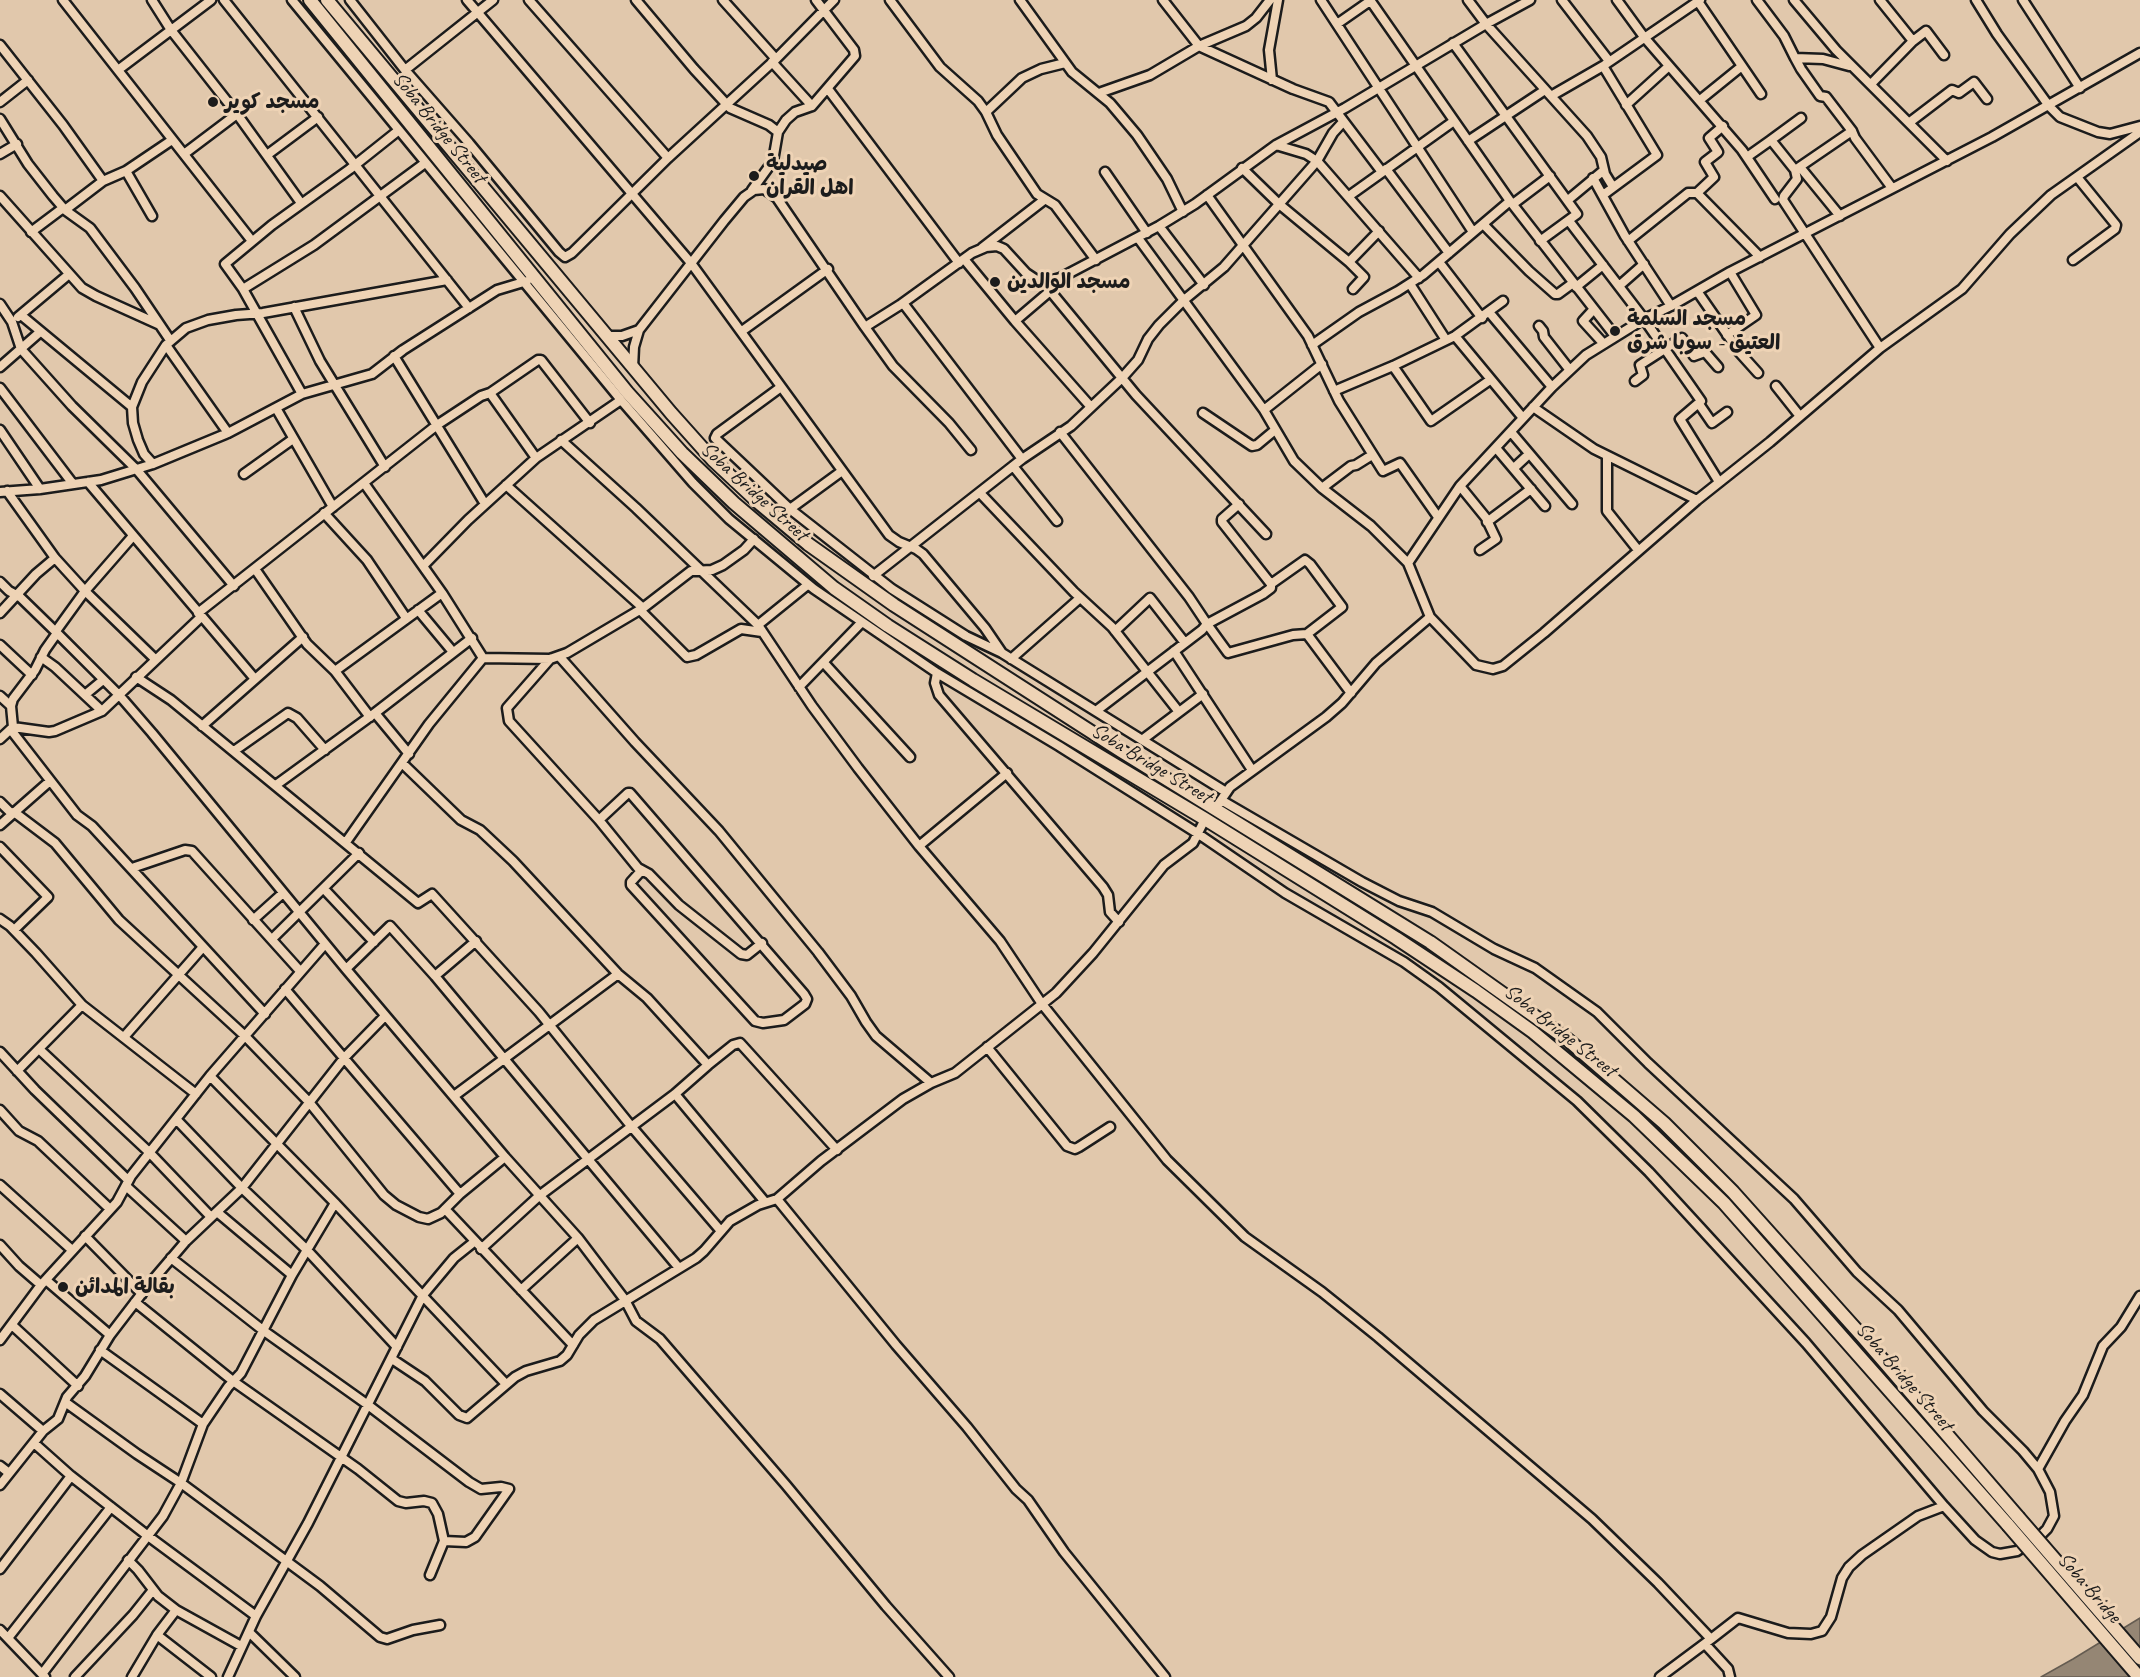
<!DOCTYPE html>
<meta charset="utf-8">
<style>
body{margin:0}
canvas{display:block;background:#e1c8ac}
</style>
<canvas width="2140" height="1677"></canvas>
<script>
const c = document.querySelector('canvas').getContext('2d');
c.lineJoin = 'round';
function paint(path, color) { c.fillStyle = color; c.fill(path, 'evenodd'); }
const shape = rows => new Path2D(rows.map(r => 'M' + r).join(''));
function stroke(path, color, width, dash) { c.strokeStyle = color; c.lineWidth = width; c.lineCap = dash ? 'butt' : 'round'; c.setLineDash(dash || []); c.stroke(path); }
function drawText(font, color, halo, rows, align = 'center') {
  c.font = font + ' Caveat,"Playpen Sans Arabic",sans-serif'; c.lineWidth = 6; c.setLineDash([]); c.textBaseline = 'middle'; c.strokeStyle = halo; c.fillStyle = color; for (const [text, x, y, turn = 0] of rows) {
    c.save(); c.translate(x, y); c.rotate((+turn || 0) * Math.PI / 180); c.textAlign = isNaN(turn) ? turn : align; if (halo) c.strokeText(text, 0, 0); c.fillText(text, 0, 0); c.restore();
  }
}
const water = shape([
 [2140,1618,2140,1677,2041,1677,2073,1659,2140,1618]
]);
const minor = shape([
 [63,0,252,241],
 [152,0,171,30,237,114,301,203],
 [224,0,469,308],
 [292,0,621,400,693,483,729,519,814,589,937,673,1059,746,1197,833,1285,893,1404,962,1439,987,1577,1101,1649,1172,1806,1343,1944,1506],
 [350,0,405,70,469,143,559,252,565,257,572,253,668,158,776,59,834,0],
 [467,0,691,263,889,535,899,542,916,549,923,554,985,628,1002,653],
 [529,0,668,158],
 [636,0,694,69,730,108,769,125,778,132],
 [723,0,776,59],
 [890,0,940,67,978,101,986,112,997,135,1037,194,1055,205,1096,260],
 [1020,0,1072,72,1110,103,1137,135,1167,179,1183,212],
 [1163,0,1199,46,1293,89,1329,102,1382,172],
 [1321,0,1473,232],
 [1370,0,1510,201,1615,336],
 [1468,0,1486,24,1587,136,1601,157,1605,174,1613,187],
 [1562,0,1609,61],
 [1617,0,1644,37,1742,150,1775,199],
 [1697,0,1761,94],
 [1757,0,1784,36,1795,58],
 [1794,0,1836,50,1947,161],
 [1880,0,1913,41,1926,31,1944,55],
 [1976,0,1997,34,2049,106,2060,117,2098,132,2110,134,2140,126],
 [2023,0,2080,88],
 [1337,24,1370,1],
 [1453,43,1577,214,1540,241],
 [0,45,63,125,103,181],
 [772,62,812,106],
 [1603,66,1657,155,1603,195],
 [1849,66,1823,59,1795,58,1801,69,1820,96,1826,97,1852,131],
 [118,70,211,0],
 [405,70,493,0],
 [1272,80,1269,50,1278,0],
 [1871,84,1913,41],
 [828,89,959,263],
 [1099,93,1150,75,1199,46,1246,26,1256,18,1270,0],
 [1551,96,1603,66,1700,0],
 [1700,100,1742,66],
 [0,102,28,80],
 [1626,105,1669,66],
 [986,112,1022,78,1041,69,1065,63],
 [0,119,28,164,53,196,65,210,90,228,135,288,170,340],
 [1910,122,1952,90,1959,93,1974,82,1987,99],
 [1771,140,1801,118],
 [1468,141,1545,90],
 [1276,145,1306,154,1317,161,1419,278],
 [0,154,17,144],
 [184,154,237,114],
 [267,155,318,117],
 [1747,157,1771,140,1795,170,1797,179,1784,196,1783,200,1880,348],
 [1800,167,1840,216],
 [1242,168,1279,204,1349,262,1364,277,1353,289],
 [1386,169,1449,253],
 [1795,170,1852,131,1855,138,1892,188],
 [126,171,152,216],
 [1105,172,1147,233],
 [1593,178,1625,236,1671,306],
 [752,190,773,161,778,132,786,120,795,112,812,106,855,56,854,50,816,0],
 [1697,193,1714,177,1705,162,1718,152,1709,138,1723,126],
 [1207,195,1308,336,1339,401,1383,471,1400,463,1438,517],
 [0,196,82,288,96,296,158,324],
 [1349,196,1454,121],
 [1568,200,1604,170],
 [1513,204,1550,176],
 [65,210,103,181,126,171,172,140],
 [1569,221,1644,319,1701,401,1680,419,1719,482],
 [1483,224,1529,271,1555,294,1558,294,1573,283],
 [1159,226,1204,285],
 [31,232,63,208],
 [1138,238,1264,410,1294,461,1322,488,1371,526,1408,563,1430,617],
 [1628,241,1688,193,1697,193,1760,257],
 [982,248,1044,200],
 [964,259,1015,321],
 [2073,260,2115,229,2116,225,2077,177],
 [1349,262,1379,231],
 [1439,262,1482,318],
 [1042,281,1136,395,1266,534],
 [1410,284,1446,340],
 [1619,286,1644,264],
 [1576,287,1603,265],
 [243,289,314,245,425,163],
 [1697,291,1740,353,1758,373],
 [1049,292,1015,321,1091,407],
 [903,303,1022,459],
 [0,304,12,322,21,349,72,406,137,470,234,586],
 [294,307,320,361,385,467],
 [1594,309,1583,321,1603,343],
 [1489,312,1552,387],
 [21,315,132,407],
 [18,317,68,275],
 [1539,326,1543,331,1544,337,1569,369],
 [865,327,893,366,949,423,971,450],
 [742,331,828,269],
 [1727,335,1756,315,1730,272],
 [606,336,622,336,639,330],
 [1455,336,1523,418],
 [166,345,228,433],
 [1312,345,1359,312,1398,291,1423,275,1510,201],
 [394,356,485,504],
 [1393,366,1431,421,1490,380],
 [0,367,40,332],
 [633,368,634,347,639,330,724,221,744,197,754,190,764,189,777,198,865,327,900,305,972,253,986,247,997,246,1004,249,1026,273,1035,279,1045,282,1060,278,1159,226,1195,204,1276,145,1345,108,1486,24,1530,0],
 [1635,381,1643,375,1640,365,1682,338,1694,356,1705,352,1718,367],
 [1776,386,1799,415],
 [781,387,717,434,715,438,790,509,892,589,966,636,1002,653,1226,792],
 [0,388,73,484],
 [1334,391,1393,366,1455,336,1503,301],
 [490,393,536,458],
 [302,394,243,289,225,264,272,225,350,169,399,130],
 [1699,404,1712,423,1727,412],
 [1533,407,1594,449,1697,500],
 [276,408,333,507],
 [1264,410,1322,364],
 [1203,413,1252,446,1257,445,1275,430],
 [0,430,40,489],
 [1060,432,1189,597,1207,624,1263,594,1271,588,1271,584,1305,560,1310,564,1342,607,1307,634,1293,635,1228,653,1207,624,1202,630,1096,711],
 [1511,432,1572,504],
 [561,440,636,508,758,625,812,706,858,768,919,846,1000,941,1042,1004,1167,1160,1245,1237,1322,1292,1378,1337,1592,1519,1658,1583,1711,1639,1660,1677],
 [1496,448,1545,506],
 [1607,456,1607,511,1638,550],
 [153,464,144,454,138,440,133,423,132,407,142,382,166,345,186,328,208,320,236,315,263,313,447,280],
 [1013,466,1057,521],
 [1514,468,1529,454],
 [244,474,293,439],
 [88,482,255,679],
 [364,483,442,593,483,658],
 [506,485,643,608],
 [1460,486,1486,518,1496,539,1480,550],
 [1322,488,1351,466,1356,465,1372,455],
 [7,491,55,558,85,591,155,659],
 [0,492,40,489,101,480,153,464,228,433,302,394,372,374,403,350,497,290,527,281],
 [980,493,1074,592,1112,627,1179,712],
 [1239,504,1222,519,1222,522,1271,584],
 [790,509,842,471],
 [324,513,367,560,406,618],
 [1487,522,1531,489],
 [1408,563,1460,486,1552,387,1586,355,1644,319,1671,306,1730,272,1992,137,2140,53],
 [423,566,468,520,536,458,621,400],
 [255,569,307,644,335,671],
 [873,576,1022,459,1071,426,1122,378,1138,360,1148,339,1159,325,1184,300,1224,267,1317,161,1333,133,1343,122],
 [0,582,9,591,20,597,57,633,120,696,152,733,346,969,505,1157,578,1238,625,1300,636,1321,660,1339,786,1485,886,1606,949,1677],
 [418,610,453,652],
 [640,610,687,657,696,655,741,629,762,632],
 [0,613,36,574,55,558],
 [198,613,437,425,481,396,490,393,538,360,541,360,590,423],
 [758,625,805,587],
 [56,631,85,591,133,536],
 [1115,631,1150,598,1185,643],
 [1307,634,1351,693],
 [0,645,32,675],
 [1174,651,1252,770],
 [559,656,635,742,719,831,818,952,851,996,866,1022,876,1036,931,1083],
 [41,657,55,667,102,711],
 [483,658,550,659,567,653,643,608,691,571,712,570,723,565,744,550,754,539],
 [550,659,507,708,509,721,599,820,638,868,649,874,679,905,741,954,747,955,762,943],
 [1011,659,1080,598],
 [824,663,910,757],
 [937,673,935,683,939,695,1103,887,1108,895,1110,912,1119,922],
 [136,677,171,700,418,903,432,894,539,1012,631,1126,720,1230],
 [799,687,861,623],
 [86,694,103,680],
 [0,696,11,706],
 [375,713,472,638],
 [370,717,335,671,442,593],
 [202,726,303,637],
 [13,727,49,732,55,731,102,711,201,617],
 [11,730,77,815,92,826,265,1014],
 [0,739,13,727,11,706,13,699,35,670,45,650,57,633],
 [1142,740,1203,694],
 [234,751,288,713,297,718,325,750],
 [402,763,461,820,480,830,513,861,618,974,647,998,708,1065,733,1045,740,1043,837,1150],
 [276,785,375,713,409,754],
 [1221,800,1362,882,1399,901,1432,912,1494,949,1535,968,1597,1012,1648,1063,1794,1199,1857,1272,1898,1310,1983,1411,2023,1451,2038,1469],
 [0,802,12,814],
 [1215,809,1230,787,1326,717,1342,703,1376,663,1430,617,1476,665,1493,669,1503,666,1544,633,1697,500,1770,442,1880,348,1962,289,2010,234,2051,195,2140,132],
 [14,812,55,843,119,920,245,1036,309,1102,384,1195,396,1205,419,1217,428,1219,441,1213,460,1194,285,989],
 [599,820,628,793,630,793,804,994,807,999,805,1004,784,1020,763,1023,755,1021,631,885,631,882,641,871],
 [0,825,50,781],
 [346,842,429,724,483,658],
 [919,846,1007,773],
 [0,847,48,897,14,930],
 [132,868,185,850,192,851,300,971],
 [324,889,374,942],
 [0,919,10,926,36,953,82,1005,196,1094],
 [253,920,283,893],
 [272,939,359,853],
 [346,969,390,926,435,976,476,941],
 [435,976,679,1268],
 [124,1037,203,947],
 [987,1047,1067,1146,1075,1149,1079,1147,1110,1127],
 [39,1049,149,1152,211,1217],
 [0,1052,35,1090,128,1180],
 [17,1071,82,1005],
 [210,1076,335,1203,505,1383],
 [675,1094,765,1202],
 [454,1096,618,974],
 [0,1110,19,1131,38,1141,110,1209],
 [176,1119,242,1188,306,1249,397,1347],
 [0,1185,72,1250],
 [126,1186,186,1241],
 [460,1194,505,1157],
 [777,1199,896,1345,967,1427,1016,1489,1028,1500,1064,1552,1165,1677],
 [445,1209,573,1345],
 [217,1212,292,1275],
 [85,1236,142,1294],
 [0,1245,19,1266,41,1285],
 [481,1249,539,1196,675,1094,708,1065],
 [171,1258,264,1331,368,1405,469,1482,481,1489,501,1487,509,1489,475,1537,466,1542,444,1541],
 [46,1280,110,1335],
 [521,1290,578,1238],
 [135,1302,233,1381,358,1469,398,1501,406,1503,424,1501,432,1503,438,1514,444,1541,430,1575],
 [12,1325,78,1386],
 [0,1340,41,1285,117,1202,131,1176,210,1076,325,944],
 [100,1350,203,1424],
 [392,1359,425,1381,459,1415,467,1418,515,1377,526,1371,560,1361,567,1355,579,1335,594,1320,696,1258,704,1251,730,1221,758,1205,777,1199,821,1161,903,1099,931,1083,955,1073,1056,993,1093,953,1164,865,1193,843,1205,819],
 [0,1394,43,1431],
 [65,1402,137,1454,181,1483,320,1586,380,1637,387,1639,413,1630,440,1625],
 [34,1443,71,1476,148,1536,256,1616],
 [0,1466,9,1473],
 [0,1485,43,1431,58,1419,67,1397,85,1376,110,1335,146,1288,186,1241,242,1188,345,1057,385,1016],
 [128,1560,138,1570,158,1596,176,1610],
 [0,1569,71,1476],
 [0,1630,45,1677],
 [249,1632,295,1677],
 [157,1635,211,1677],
 [8,1638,111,1507],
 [1711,1639,1738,1618,1788,1633,1811,1634,1822,1631,1831,1617,1842,1578,1849,1567,1862,1555,1918,1516,1944,1506,1975,1540,1992,1552,2000,1554,2017,1551,2041,1535,2047,1529,2054,1516,2050,1492,2038,1469,2065,1421,2083,1395,2103,1346,2121,1327,2140,1296],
 [1705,1644,1728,1669,1730,1677],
 [42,1674,163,1516,181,1483,203,1424,228,1387,241,1373,292,1275,335,1203],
 [75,1677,133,1615,153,1590],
 [132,1677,157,1635,176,1610,241,1646],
 [228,1677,256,1616,308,1523,423,1295,454,1258,474,1242]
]);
const highway = shape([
 [310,0,627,392,682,453,734,503,834,588,888,626,973,680,1205,819,1396,938,1476,991,1533,1032,1634,1116,1724,1203,2008,1525],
 [327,0,671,413,713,460,759,503,808,544,894,605,1121,751,1430,942,1568,1040,1664,1123,1733,1192,1862,1336,2018,1517]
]);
const highwayBridge = shape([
 [2018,1517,2140,1658],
 [2008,1525,2139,1677]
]);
const markers = [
 [213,102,6,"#1c1c1c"],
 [754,176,6,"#1c1c1c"],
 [995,282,6,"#1c1c1c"],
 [1615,331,6,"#1c1c1c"],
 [63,1287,6,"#1c1c1c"]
];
const poiNames = [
 ["مسجد كوير",225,102],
 ["صيدلية",766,164],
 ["اهل القران",766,188],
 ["مسجد الوالدين",1007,282],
 ["مسجد السلمة",1627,319],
 ["العتيق - سوبا شرق",1627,343],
 ["بقالة المدائن",75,1287]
];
const streetNames = [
 ["Soba Bridge Street",439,128,51],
 ["Soba Bridge Street",754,492,42],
 ["Soba Bridge Street",1151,764,31],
 ["Soba Bridge Street",1560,1031,38],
 ["Soba Bridge Street",1904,1377,49],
 ["Soba Bridge",2089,1588,49]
];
paint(water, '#958674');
stroke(water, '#655c51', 1.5);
stroke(minor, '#1c1c1c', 13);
stroke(highway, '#1c1c1c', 16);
stroke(minor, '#eed3b5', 8);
stroke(highway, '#eed3b5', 12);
stroke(highwayBridge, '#1c1c1c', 16, []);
stroke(highwayBridge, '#eed3b5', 12);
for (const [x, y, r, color] of markers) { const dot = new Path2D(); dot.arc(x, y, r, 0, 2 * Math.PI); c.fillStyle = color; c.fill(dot); stroke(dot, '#eed3b5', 2); }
drawText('bold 21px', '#1c1c1c', '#eed3b5', poiNames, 'left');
drawText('21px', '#1c1c1c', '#eed3b5', streetNames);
</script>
